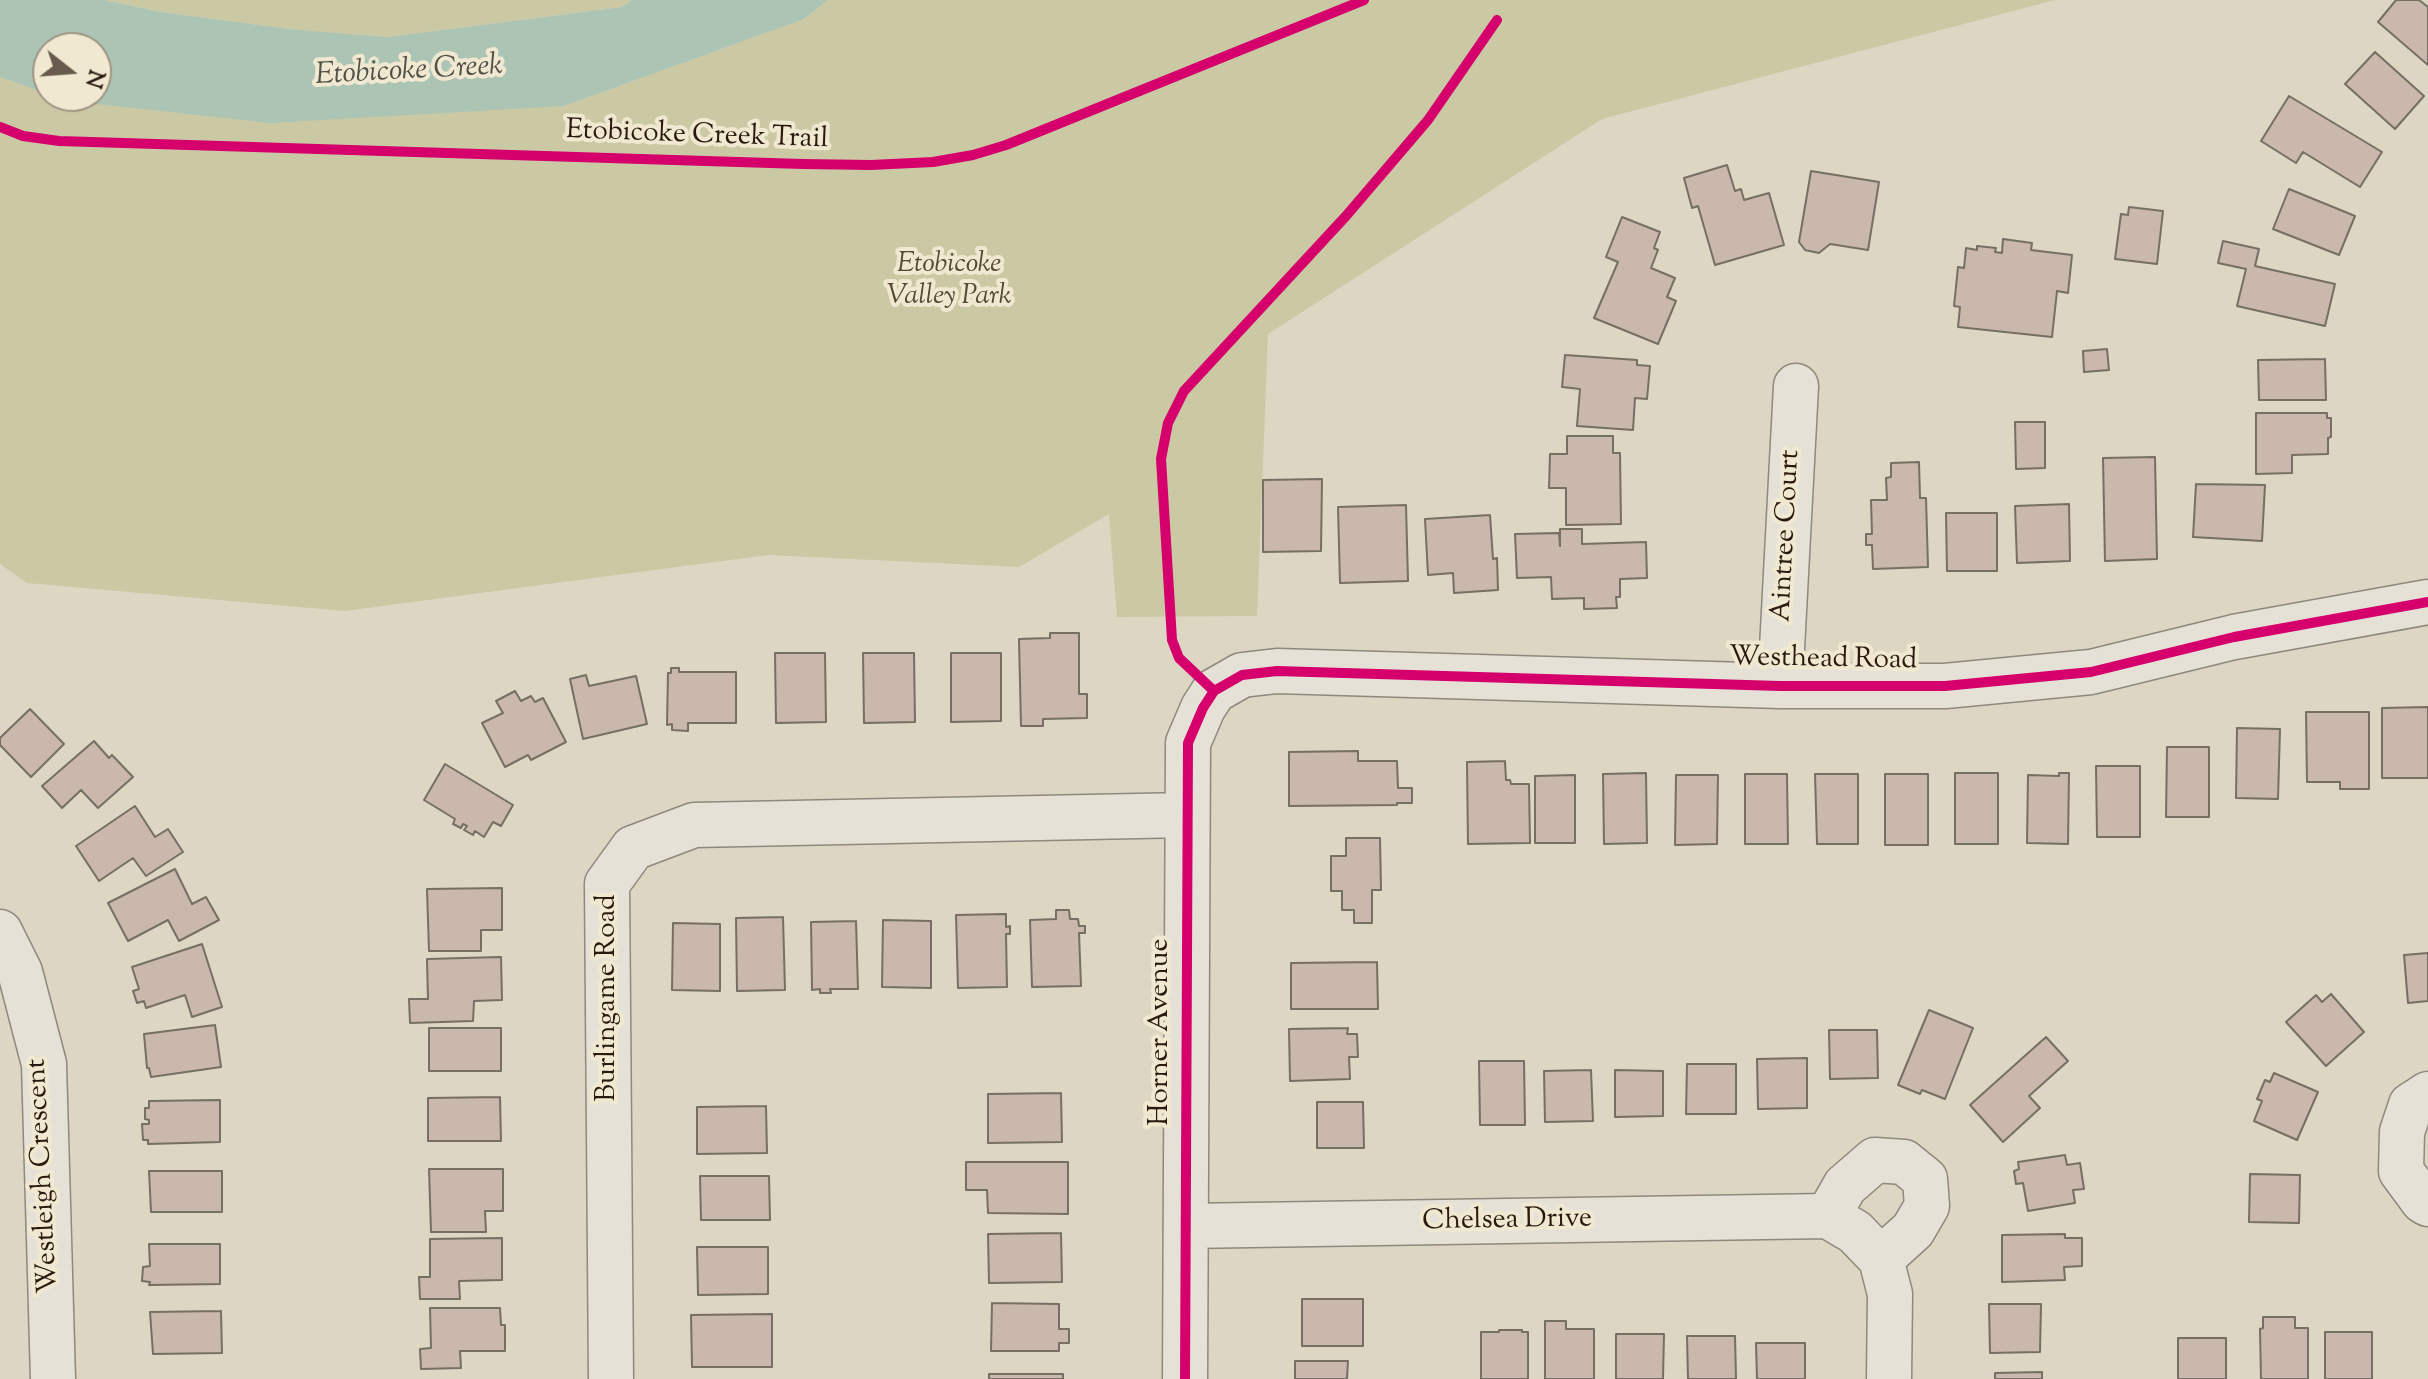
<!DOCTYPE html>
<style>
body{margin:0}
#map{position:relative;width:2428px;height:1379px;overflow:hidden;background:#ddd6c3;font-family:"Sorts Mill Goudy",serif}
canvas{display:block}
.north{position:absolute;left:32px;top:32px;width:80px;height:80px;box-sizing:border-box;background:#f0e8d1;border:2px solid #a09583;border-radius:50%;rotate:107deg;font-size:22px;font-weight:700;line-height:32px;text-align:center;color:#29190e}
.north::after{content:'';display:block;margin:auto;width:28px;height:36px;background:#685b4d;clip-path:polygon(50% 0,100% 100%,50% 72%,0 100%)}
</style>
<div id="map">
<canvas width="2428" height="1379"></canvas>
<div class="north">N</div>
</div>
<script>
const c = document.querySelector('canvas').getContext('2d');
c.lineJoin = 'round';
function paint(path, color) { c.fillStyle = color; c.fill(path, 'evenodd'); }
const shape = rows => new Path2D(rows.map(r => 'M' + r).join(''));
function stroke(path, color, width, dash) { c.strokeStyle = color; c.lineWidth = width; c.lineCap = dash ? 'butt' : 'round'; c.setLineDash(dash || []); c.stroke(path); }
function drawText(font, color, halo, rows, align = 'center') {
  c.font = font + ' "Sorts Mill Goudy",serif'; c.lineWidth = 8; c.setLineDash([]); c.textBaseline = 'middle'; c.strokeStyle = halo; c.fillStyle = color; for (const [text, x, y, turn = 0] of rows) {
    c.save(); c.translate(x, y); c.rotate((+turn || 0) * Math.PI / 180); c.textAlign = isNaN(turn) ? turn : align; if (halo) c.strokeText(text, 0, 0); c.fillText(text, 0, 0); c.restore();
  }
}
const green = shape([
 [104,0,632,0,622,7,388,37,289,29,161,12],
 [828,0,2055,0,1602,119,1268,334,1257,616,1117,617,1109,514,1019,567,768,555,344,611,27,583,0,564,0,77,48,94,48,96,69,101,564,106,804,19]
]);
const water = shape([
 [0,0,104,0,161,12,289,29,388,37,622,7,632,0,828,0,804,19,564,106,271,123,69,101,54,96,96,96,96,48,48,48,48,94,0,77]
]);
const building = shape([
 [2396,0,2419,0,2428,7,2428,65,2378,22,2396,0],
 [2375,52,2424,96,2395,129,2345,84,2375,52],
 [2289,96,2382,152,2360,187,2303,152,2296,163,2261,141,2289,96],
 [1727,165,1735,191,1741,189,1744,200,1769,193,1784,245,1715,265,1698,206,1692,208,1684,178,1727,165],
 [1811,171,1879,182,1868,250,1830,244,1819,253,1805,250,1799,242,1811,171],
 [2289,189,2355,216,2339,255,2273,229,2289,189],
 [2129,207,2163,211,2157,264,2115,259,2121,214,2128,215,2129,207],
 [1622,217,1660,232,1654,248,1658,250,1651,268,1675,278,1667,297,1676,301,1658,344,1594,318,1618,262,1606,257,1622,217],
 [2003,239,2032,243,2031,250,2072,255,2068,293,2057,291,2052,337,1958,327,1960,307,1954,306,1958,267,1964,268,1966,248,1977,250,1977,246,1996,248,1995,252,2002,253,2003,239],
 [2223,241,2259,249,2255,266,2335,284,2325,326,2237,306,2246,269,2218,263,2223,241],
 [2107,349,2109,370,2084,372,2083,351,2107,349],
 [1565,355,1637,360,1637,365,1650,366,1647,399,1635,398,1633,430,1577,426,1580,389,1562,387,1565,355],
 [2325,359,2326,400,2259,400,2258,360,2325,359],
 [2256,413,2327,413,2327,418,2331,418,2331,437,2328,438,2328,454,2292,455,2292,473,2256,474,2256,413],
 [2015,422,2045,422,2045,468,2016,469,2015,422],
 [1567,436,1613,436,1613,453,1620,453,1621,524,1566,525,1566,488,1549,488,1550,454,1567,454,1567,436],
 [2155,457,2157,559,2105,561,2103,458,2155,457],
 [1919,462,1920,498,1926,498,1928,567,1873,569,1872,545,1866,545,1866,534,1872,534,1871,500,1887,500,1886,478,1891,477,1891,463,1919,462],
 [1322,479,1321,551,1263,552,1263,480,1322,479],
 [2196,484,2265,485,2262,541,2193,537,2196,484],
 [2069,504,2070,561,2017,563,2015,506,2069,504],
 [1406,505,1408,581,1340,583,1338,507,1406,505],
 [1946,513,1997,513,1997,571,1947,571,1946,513],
 [1490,515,1493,559,1497,558,1498,590,1454,593,1453,573,1428,575,1425,519,1490,515],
 [1560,529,1582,529,1582,544,1646,542,1647,578,1620,579,1620,597,1616,597,1617,608,1584,609,1584,598,1552,599,1551,577,1517,578,1515,534,1559,533,1560,546,1560,529],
 [1050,633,1079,633,1079,694,1087,694,1087,718,1043,719,1043,726,1021,726,1019,639,1050,638,1050,633],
 [775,653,825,653,826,722,776,723,775,653],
 [863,653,914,653,915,722,864,723,863,653],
 [951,653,1001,653,1001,721,951,722,951,653],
 [671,668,679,668,679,672,736,672,736,723,688,723,688,731,672,730,672,724,667,725,668,673,671,673,671,668],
 [586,675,589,686,636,676,647,724,583,739,570,679,586,675],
 [515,691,521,701,531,696,535,702,543,698,566,742,531,760,528,755,505,767,482,723,503,713,496,701,515,691],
 [2428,707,2428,778,2382,778,2382,708,2428,707],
 [30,709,64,744,31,777,0,745,0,738,30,709],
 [2306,712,2369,712,2369,789,2340,789,2340,782,2307,782,2306,712],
 [2237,728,2280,729,2278,799,2236,798,2237,728],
 [94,741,109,758,112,755,133,777,98,808,81,790,62,808,42,786,94,741],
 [2167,747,2209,747,2209,817,2166,817,2167,747],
 [1358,751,1358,761,1397,761,1398,788,1412,788,1412,803,1397,803,1397,805,1289,806,1289,752,1358,751],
 [1505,761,1506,780,1510,780,1511,784,1529,784,1530,843,1468,844,1467,762,1505,761],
 [445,764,513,805,501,826,493,822,484,837,475,831,473,835,464,830,467,826,463,824,461,828,453,824,455,819,424,800,445,764],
 [2096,766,2140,766,2140,837,2097,837,2096,766],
 [1646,773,1647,843,1604,844,1603,774,1646,773],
 [1955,773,1998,773,1998,844,1955,844,1955,773],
 [2059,773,2069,773,2068,844,2027,843,2028,775,2059,776,2059,773],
 [1745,774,1787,774,1788,844,1745,844,1745,774],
 [1815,774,1858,774,1858,844,1817,844,1815,774],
 [1885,774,1928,774,1928,845,1885,845,1885,774],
 [1575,775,1575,843,1535,843,1535,776,1575,775],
 [1676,775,1718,775,1717,844,1675,845,1676,775],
 [135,806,155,837,168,829,183,852,146,876,133,858,99,881,76,846,135,806],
 [1346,838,1380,838,1381,890,1372,890,1372,923,1354,923,1354,910,1342,910,1342,891,1331,891,1331,856,1346,856,1346,838],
 [175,869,192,904,206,897,219,920,179,941,168,920,128,941,108,903,175,869],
 [502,888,502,930,481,930,481,951,429,951,427,889,502,888],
 [1056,910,1069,910,1070,919,1078,919,1079,926,1085,926,1085,933,1079,933,1081,986,1032,987,1030,920,1056,919,1056,910],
 [1006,914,1006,927,1010,926,1010,934,1006,934,1007,987,958,988,956,915,1006,914],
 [783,917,785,990,737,991,736,918,783,917],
 [883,920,931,921,931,988,882,987,883,920],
 [856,921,858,989,830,989,831,993,820,993,820,989,812,990,811,922,856,921],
 [673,923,720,924,720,991,672,990,673,923],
 [202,944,222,1007,192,1017,185,995,146,1008,144,1001,137,1003,133,991,139,989,132,967,202,944],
 [2428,953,2428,1001,2408,1003,2404,955,2428,953],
 [501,957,502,1000,474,1001,473,1021,410,1023,409,999,428,999,427,959,501,957],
 [1377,962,1378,1009,1291,1009,1291,963,1377,962],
 [2331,994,2364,1032,2326,1066,2286,1022,2316,995,2322,1002,2331,994],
 [1929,1010,1973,1028,1945,1099,1922,1090,1920,1094,1898,1085,1929,1010],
 [215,1025,221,1067,151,1077,149,1068,147,1068,144,1034,215,1025],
 [429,1028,501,1028,501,1071,429,1071,429,1028],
 [1348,1028,1347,1034,1357,1034,1358,1057,1349,1057,1350,1079,1290,1081,1289,1029,1348,1028],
 [1829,1030,1877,1030,1878,1078,1830,1079,1829,1030],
 [2046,1037,2068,1061,2029,1096,2040,1108,2003,1142,1970,1105,2046,1037],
 [1807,1058,1807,1108,1758,1109,1757,1059,1807,1058],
 [1479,1061,1524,1061,1525,1125,1480,1125,1479,1061],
 [1687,1064,1736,1064,1736,1114,1686,1114,1687,1064],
 [1591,1070,1593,1121,1545,1122,1544,1071,1591,1070],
 [1615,1070,1663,1071,1663,1116,1615,1117,1615,1070],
 [2274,1073,2318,1092,2297,1140,2254,1121,2262,1101,2257,1099,2265,1080,2270,1082,2274,1073],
 [1061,1093,1062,1142,988,1143,988,1094,1061,1093],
 [500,1097,501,1141,428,1141,428,1098,500,1097],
 [220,1100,220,1142,148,1144,148,1140,143,1140,142,1124,149,1124,149,1120,145,1119,145,1108,149,1108,149,1101,220,1100],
 [1317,1102,1363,1102,1364,1148,1317,1148,1317,1102],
 [766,1106,767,1153,697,1154,697,1107,766,1106],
 [2065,1155,2067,1165,2080,1163,2084,1189,2073,1190,2075,1203,2028,1211,2023,1183,2016,1184,2014,1171,2019,1169,2018,1162,2065,1155],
 [966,1162,1068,1162,1068,1214,988,1213,987,1190,966,1190,966,1162],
 [429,1169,503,1169,503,1211,485,1211,486,1232,431,1232,429,1169],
 [149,1171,222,1171,222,1212,151,1212,149,1171],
 [2250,1174,2300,1175,2299,1223,2249,1222,2250,1174],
 [700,1176,769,1176,770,1220,701,1220,700,1176],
 [1061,1233,1062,1282,989,1283,988,1234,1061,1233],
 [2065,1234,2065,1238,2082,1238,2082,1266,2064,1267,2065,1280,2002,1282,2002,1235,2065,1234],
 [502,1238,502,1280,459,1281,460,1299,420,1299,419,1277,430,1277,430,1239,502,1238],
 [149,1244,220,1244,220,1284,149,1285,150,1282,142,1281,143,1267,150,1266,149,1244],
 [697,1247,768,1247,768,1294,698,1295,697,1247],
 [1302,1299,1363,1299,1363,1346,1302,1346,1302,1299],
 [992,1303,1059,1304,1059,1329,1069,1329,1069,1343,1059,1343,1059,1351,991,1351,992,1303],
 [1989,1304,2041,1304,2040,1352,1990,1353,1989,1304],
 [430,1308,500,1308,501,1325,505,1325,505,1351,460,1351,461,1368,421,1369,420,1349,431,1348,430,1308],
 [221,1311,222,1353,153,1354,150,1312,221,1311],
 [772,1314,772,1367,692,1367,691,1315,772,1314],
 [2263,1317,2295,1317,2295,1328,2308,1328,2308,1379,2261,1379,2260,1329,2263,1328,2263,1317],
 [1545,1321,1566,1321,1566,1329,1594,1329,1594,1379,1545,1379,1545,1321],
 [1499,1330,1522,1330,1522,1332,1528,1332,1528,1379,1481,1379,1481,1332,1499,1332,1499,1330],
 [2325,1332,2372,1332,2372,1379,2325,1379,2325,1332],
 [1616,1334,1664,1334,1663,1379,1616,1379,1616,1334],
 [1687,1336,1735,1336,1736,1379,1688,1379,1687,1336],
 [2178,1338,2226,1338,2226,1379,2178,1379,2178,1338],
 [1756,1343,1805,1343,1805,1379,1757,1379,1756,1343],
 [1295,1361,1348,1361,1347,1379,1295,1379,1295,1361],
 [2042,1372,2042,1379,1995,1379,1995,1373,2042,1372],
 [989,1374,1063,1374,1063,1379,989,1379,989,1374]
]);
const minor = shape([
 [1780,686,1796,386],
 [0,932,20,972,44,1064,53,1379],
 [2428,1094,2411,1105,2402,1132,2401,1171,2423,1201,2428,1204],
 [1828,1216,1845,1186,1875,1160,1904,1162,1925,1179,1927,1206,1913,1230,1881,1259],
 [1186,1226,1828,1216,1855,1232,1881,1259,1890,1294,1889,1379],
 [611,1379,607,884,633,848,694,825,1187,815],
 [1185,1379,1188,743,1203,708,1214,691,1242,675,1277,671,1780,686,1945,686,2091,672,2234,637,2428,602]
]);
const cycleway = shape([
 [0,127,23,136,59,141,803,164,871,165,933,162,973,155,1006,145,1364,0],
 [1214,691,1179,658,1172,640,1161,459,1168,423,1184,391,1346,216,1428,120,1497,20],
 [1185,1379,1188,743,1203,708,1214,691,1242,675,1277,671,1780,686,1945,686,2091,672,2234,637,2428,602]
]);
const streetNames = [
 ["Etobicoke Creek Trail",697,137,2],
 ["Aintree Court",1788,536,-87],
 ["Westhead Road",1823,661,1],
 ["Burlingame Road",609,998,-90],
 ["Horner Avenue",1162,1032,-90],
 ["Westleigh Crescent",45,1176,-93],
 ["Chelsea Drive",1507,1222,-1]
];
const parkNames = [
 ["Etobicoke",949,266],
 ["Valley Park",949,298]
];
const waterNames = [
 ["Etobicoke Creek",409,73,-3]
];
paint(green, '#cac9a4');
paint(water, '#acc4b4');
paint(building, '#c9b8ab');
stroke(building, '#756f64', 2);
stroke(minor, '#8e887d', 47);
stroke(minor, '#e5e1d7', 44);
stroke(cycleway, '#d6006c', 10);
drawText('28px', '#29190e', '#f0e8d1', streetNames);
drawText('italic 28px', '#554b34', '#f0e8d1', parkNames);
drawText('italic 30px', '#505246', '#f0e8d1', waterNames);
</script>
